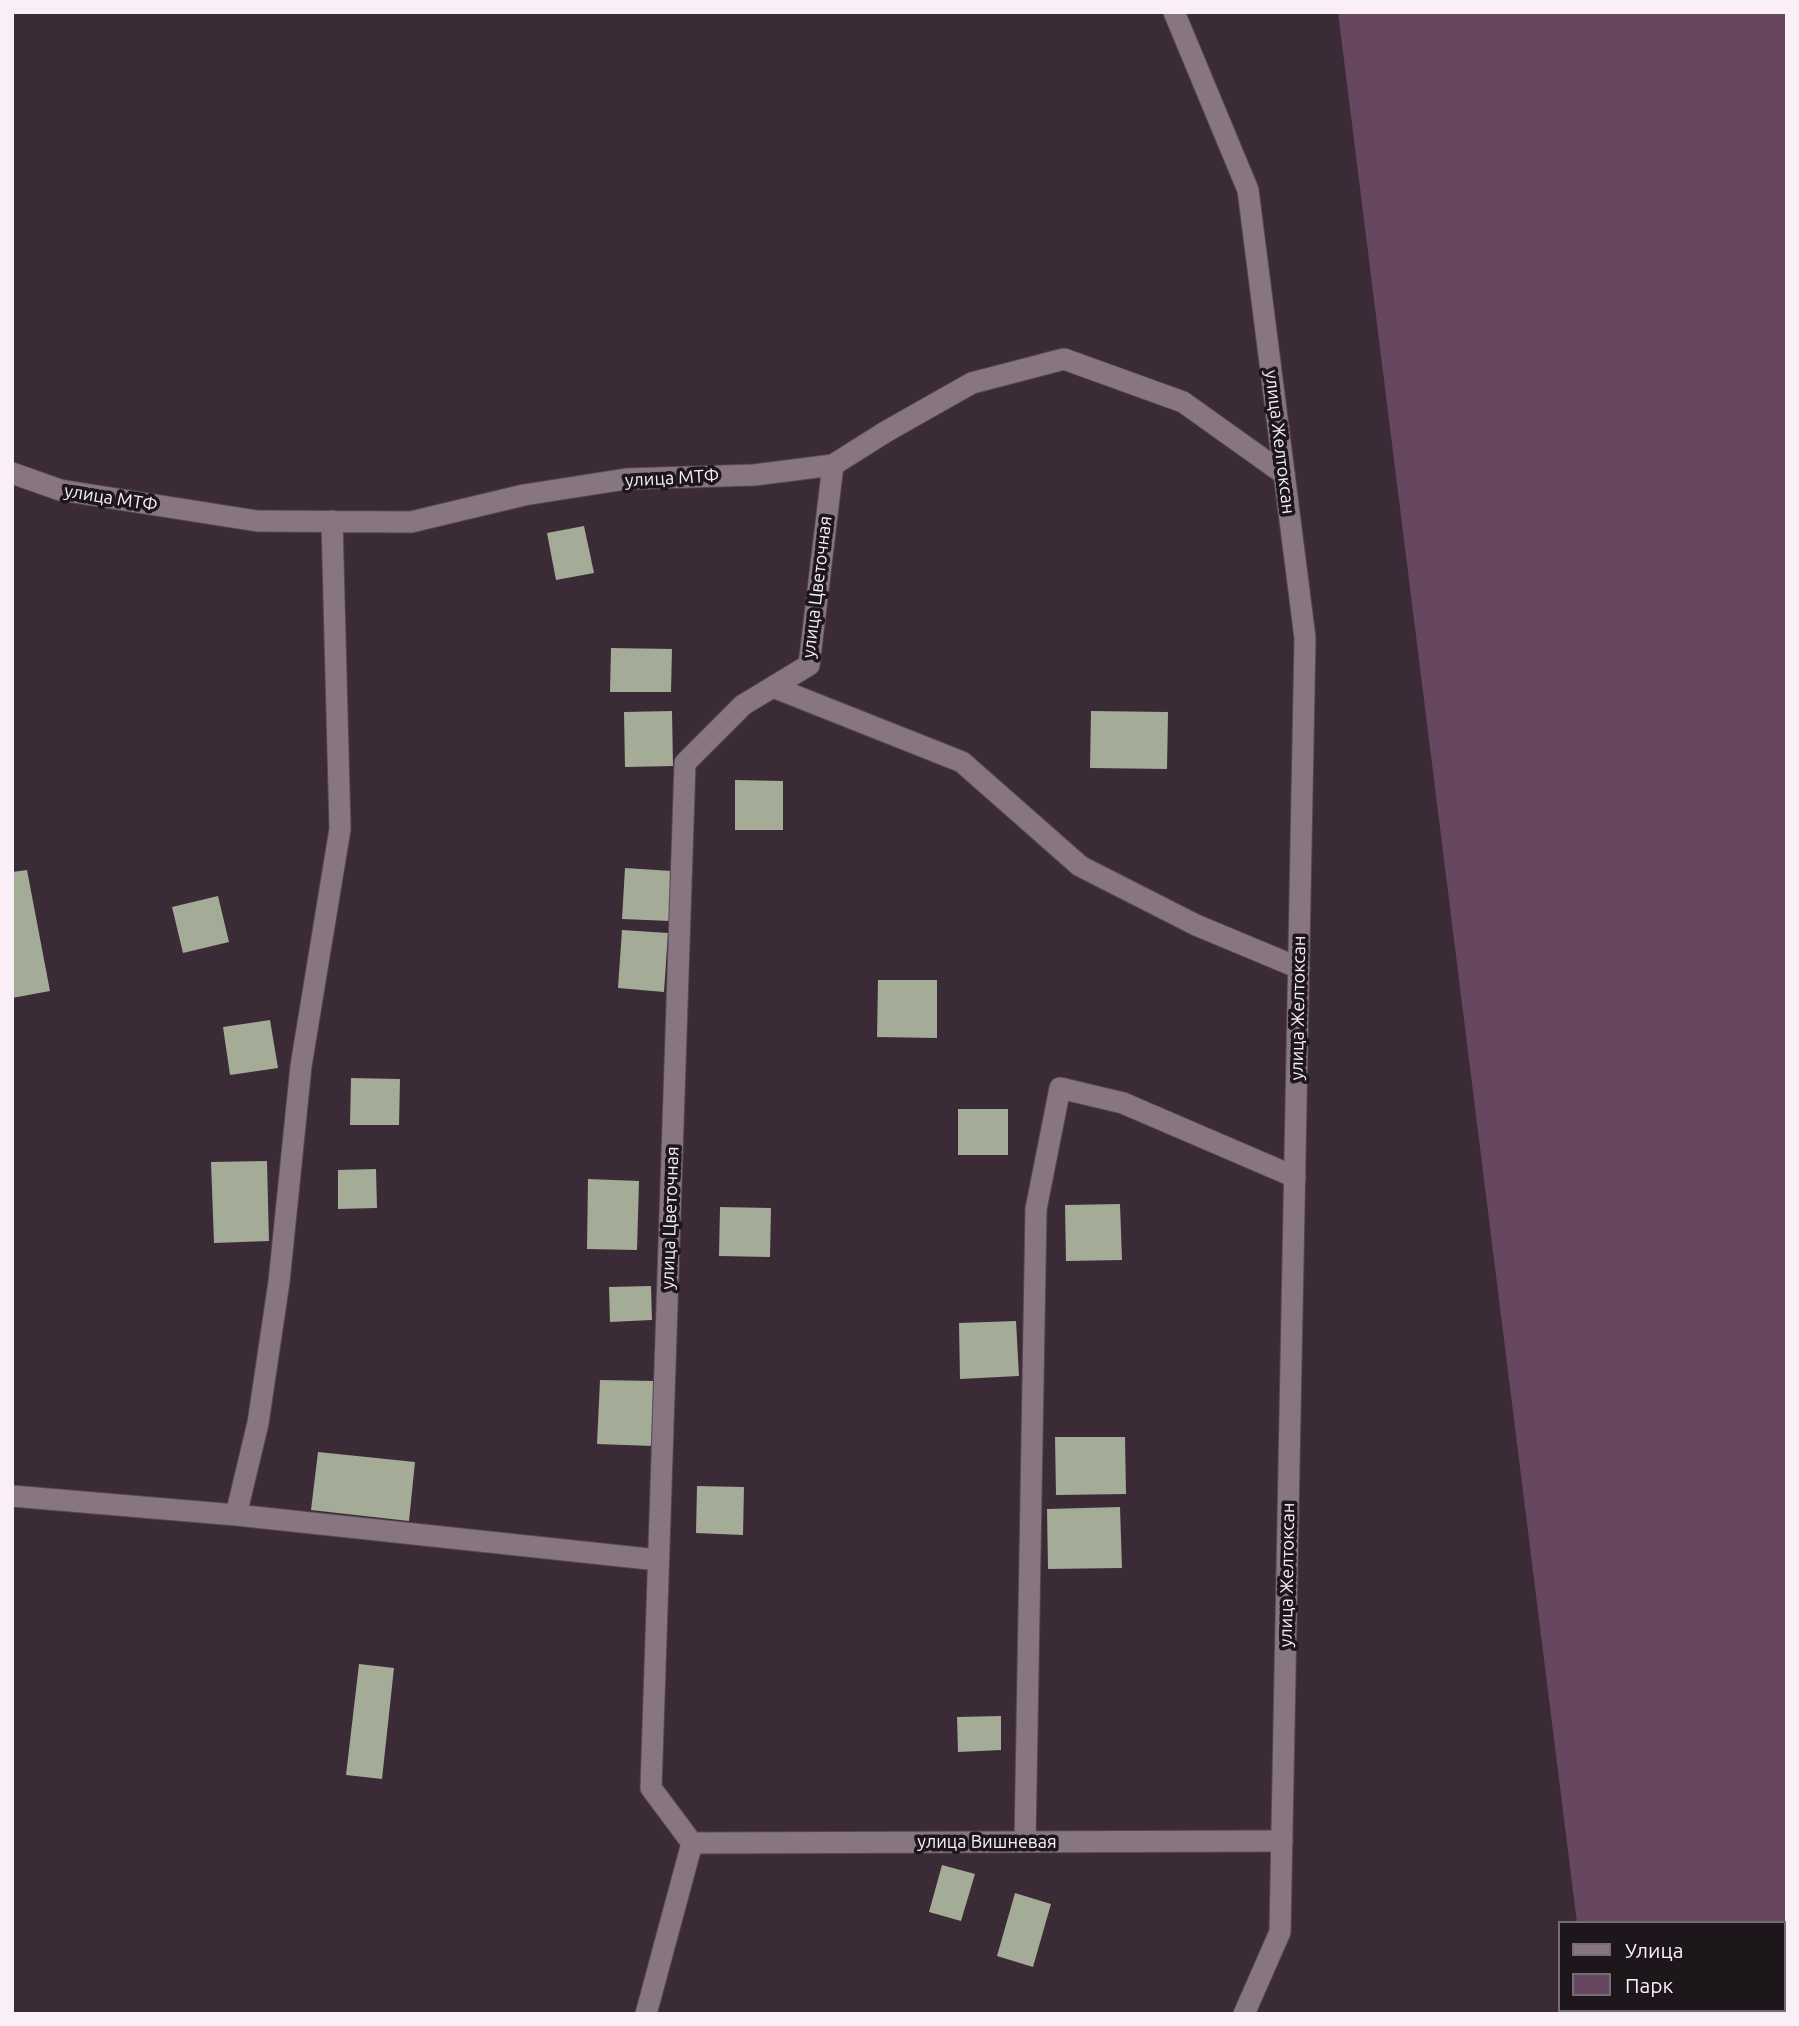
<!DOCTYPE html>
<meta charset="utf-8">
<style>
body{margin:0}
#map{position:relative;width:1799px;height:2026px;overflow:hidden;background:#3a2b37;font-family:Ubuntu,sans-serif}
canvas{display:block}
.frame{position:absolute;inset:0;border:14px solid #faeff7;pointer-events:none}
.legend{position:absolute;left:1558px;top:1921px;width:228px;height:91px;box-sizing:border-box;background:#1d161b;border:2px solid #756d73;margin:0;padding:9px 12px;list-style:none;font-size:21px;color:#faeff7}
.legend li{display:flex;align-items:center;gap:14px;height:35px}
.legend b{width:35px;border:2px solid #756d73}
</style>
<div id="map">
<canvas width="1799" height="2026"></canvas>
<div class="frame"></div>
<ul class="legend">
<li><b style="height:9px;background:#877582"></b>Улица</li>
<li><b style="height:19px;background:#674660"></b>Парк</li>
</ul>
</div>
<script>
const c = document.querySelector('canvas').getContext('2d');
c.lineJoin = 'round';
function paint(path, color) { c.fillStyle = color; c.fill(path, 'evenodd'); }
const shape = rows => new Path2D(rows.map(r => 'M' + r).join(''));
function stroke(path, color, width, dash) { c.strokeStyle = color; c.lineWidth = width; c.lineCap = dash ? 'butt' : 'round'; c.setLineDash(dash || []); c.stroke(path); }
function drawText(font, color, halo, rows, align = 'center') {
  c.font = font + ' Ubuntu,sans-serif'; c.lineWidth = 7; c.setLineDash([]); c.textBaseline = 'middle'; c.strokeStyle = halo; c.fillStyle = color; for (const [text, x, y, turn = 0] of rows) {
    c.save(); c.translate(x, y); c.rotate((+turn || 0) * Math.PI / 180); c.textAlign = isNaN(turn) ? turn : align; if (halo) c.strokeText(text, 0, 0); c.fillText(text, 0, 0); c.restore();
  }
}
const green = shape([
 [1338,12,1787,12,1787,2014,1588,2014,1588,2010,1783,2010,1783,1923,1577,1923]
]);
const building = shape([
 [584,526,594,573,556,580,547,533],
 [611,648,672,649,671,692,610,692],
 [672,711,673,766,625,767,624,712],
 [1091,711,1168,712,1167,769,1090,768],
 [735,780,783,781,783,830,735,830],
 [625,868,672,871,670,921,622,919],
 [27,870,50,991,12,998,12,872],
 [218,896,229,942,183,953,172,907],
 [622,930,668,933,664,992,618,988],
 [878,980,937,980,937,1038,877,1037],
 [270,1020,278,1068,230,1075,223,1027],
 [351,1078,400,1079,399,1125,350,1125],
 [958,1109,1008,1109,1008,1155,958,1155],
 [267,1161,269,1241,214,1243,211,1162],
 [376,1169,377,1208,338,1209,338,1170],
 [588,1179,639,1181,637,1250,587,1249],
 [1120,1204,1122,1260,1066,1261,1065,1205],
 [720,1207,771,1208,770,1257,719,1256],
 [651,1286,652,1320,610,1322,609,1287],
 [1016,1321,1019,1376,960,1379,959,1323],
 [600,1380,655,1381,653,1446,597,1444],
 [1055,1437,1125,1437,1126,1494,1056,1495],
 [318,1452,415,1462,409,1521,311,1510],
 [697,1486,744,1487,743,1535,696,1533],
 [1120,1507,1122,1568,1048,1569,1047,1509],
 [359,1664,394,1668,382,1779,346,1775],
 [1001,1716,1001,1750,958,1752,957,1717],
 [942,1865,975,1874,961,1921,929,1912],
 [1015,1893,1051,1904,1033,1967,997,1956]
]);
const street = shape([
 [12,473,60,490,257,521,411,522,524,495,626,479,754,475,833,465,887,431,972,383,1064,359,1183,402,1284,474],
 [773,687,962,762,1080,866,1196,925,1299,968],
 [12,1496,236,1515,658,1560],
 [236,1515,258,1423,279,1282,301,1066,340,829,332,521],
 [1025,1842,1036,1209,1060,1088,1123,1103,1295,1177],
 [692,1843,1282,1841],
 [646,2014,692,1843,651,1788,685,763,743,705,809,665,833,465]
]);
const secondary = shape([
 [1174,12,1248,190,1305,638,1280,1932,1244,2014]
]);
const streetNames = [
 ["улица Желтоксан",1280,442,83],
 ["улица МТФ",672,478,-3],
 ["улица МТФ",111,498,9],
 ["улица Цветочная",817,587,-83],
 ["улица Желтоксан",1298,1008,-89],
 ["улица Цветочная",670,1218,-88],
 ["улица Желтоксан",1287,1575,-89],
 ["улица Вишневая",987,1842]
];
paint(green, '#674660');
paint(building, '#a4ab96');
stroke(street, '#554852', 23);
stroke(secondary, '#554852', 23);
stroke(street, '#877582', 21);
stroke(secondary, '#877582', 21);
drawText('18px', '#faeff7', '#1d161b', streetNames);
</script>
